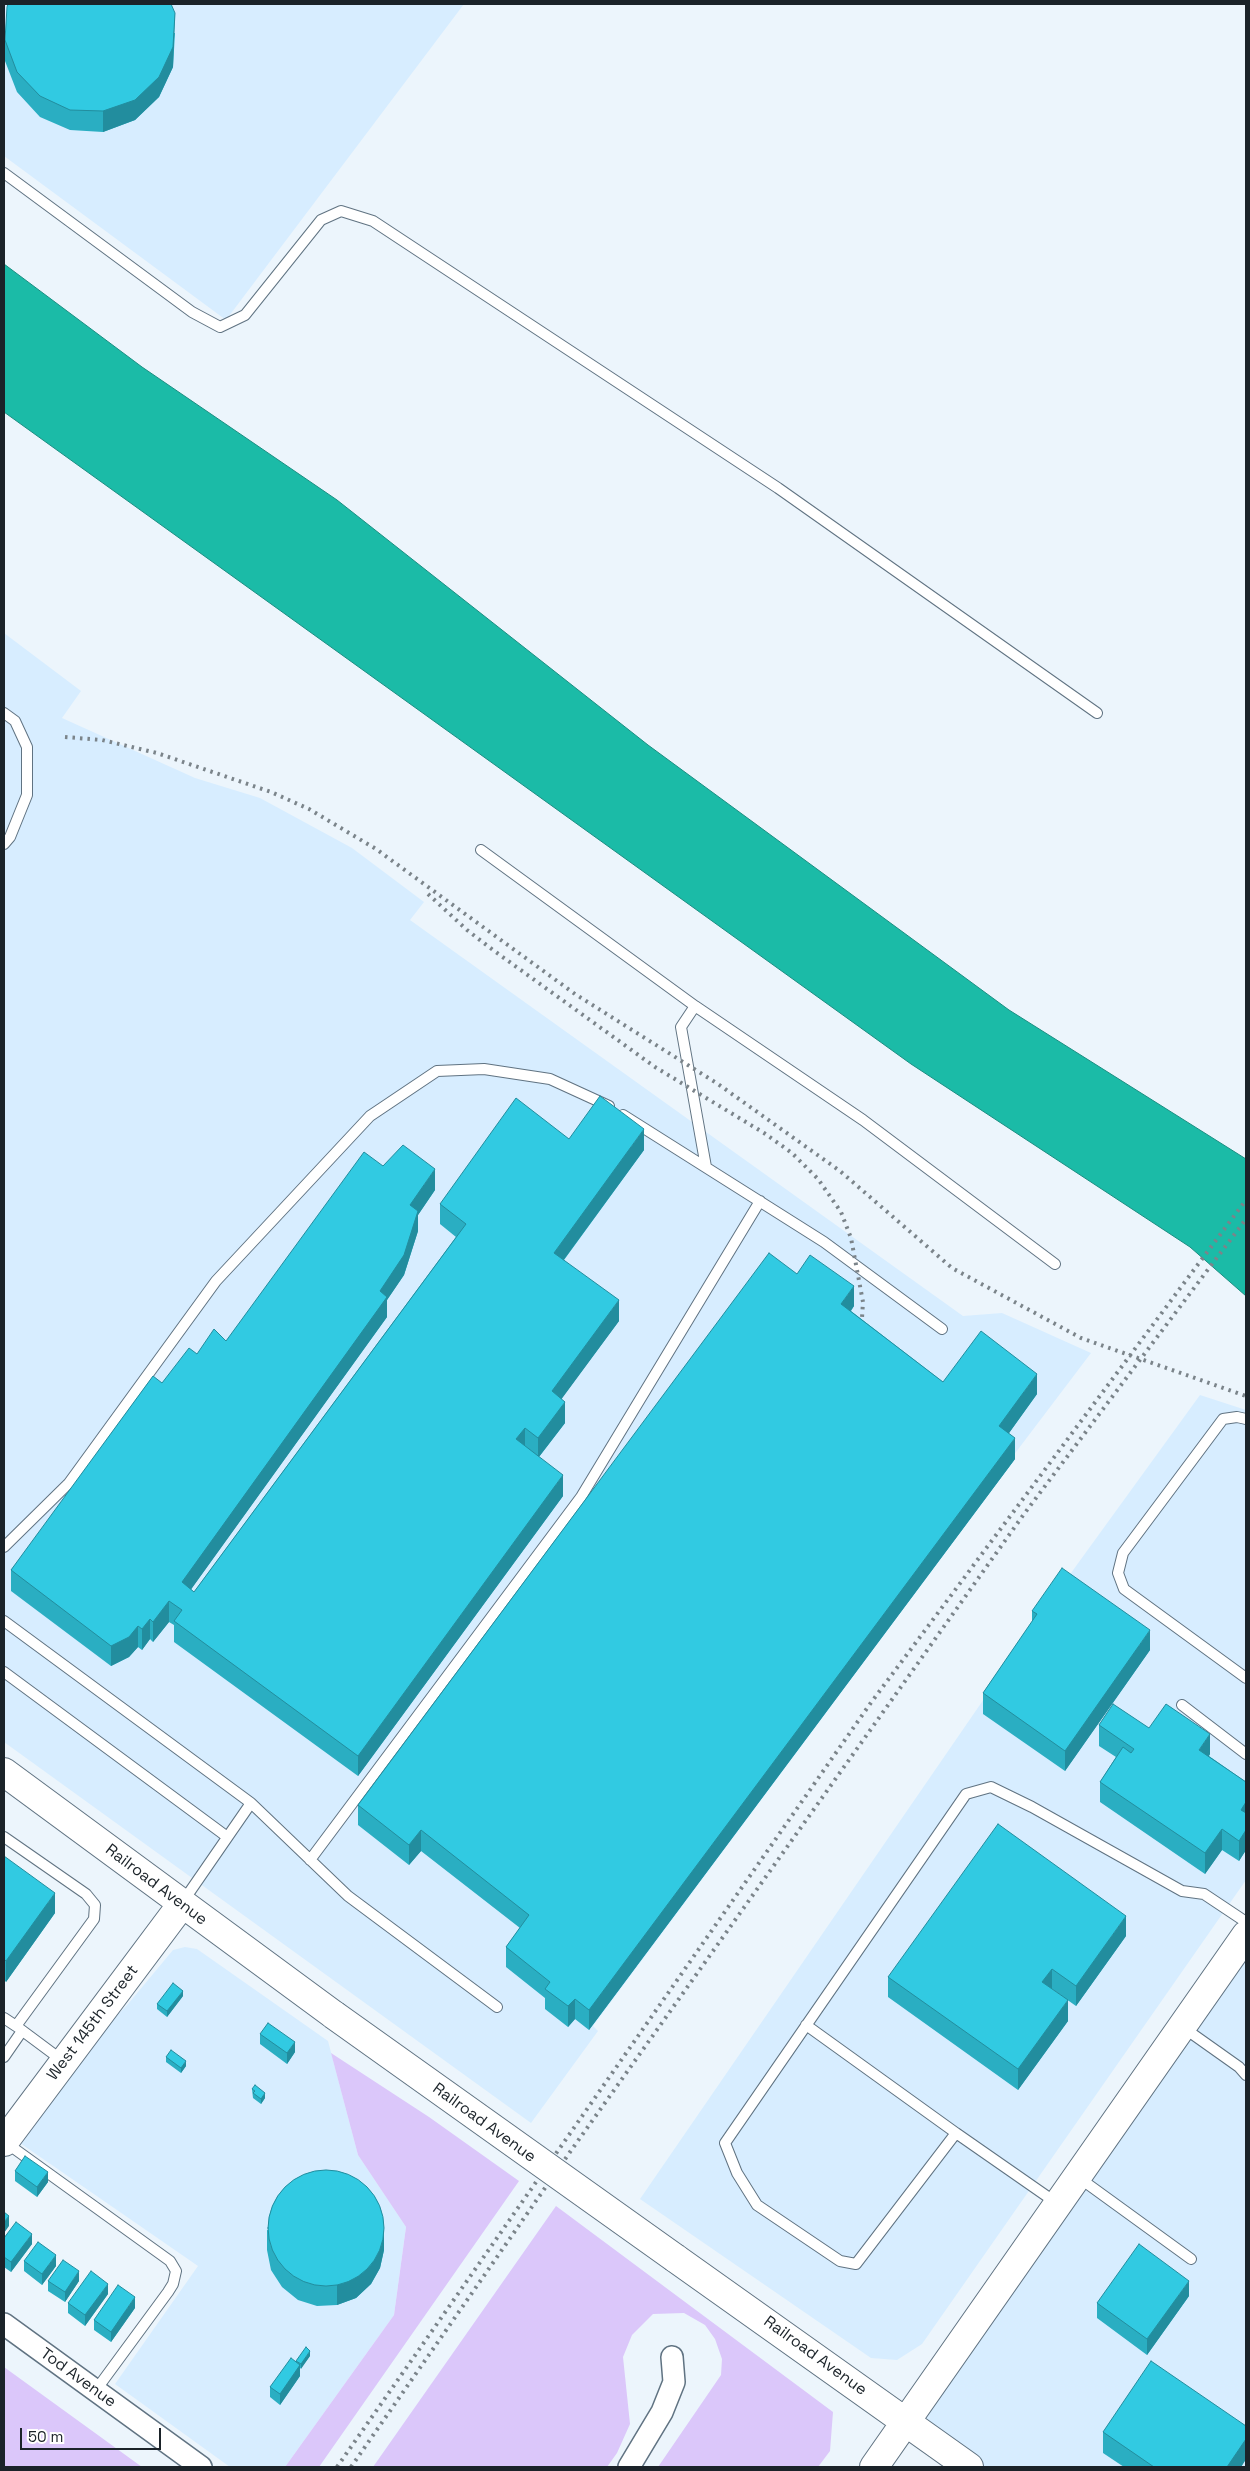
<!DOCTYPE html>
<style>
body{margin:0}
#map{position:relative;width:1250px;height:2471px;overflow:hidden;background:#ecf5fc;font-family:"Space Grotesk",sans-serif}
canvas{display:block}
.frame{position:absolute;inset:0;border:5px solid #1b2329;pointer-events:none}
.scale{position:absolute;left:20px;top:2428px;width:141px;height:22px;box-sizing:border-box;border:2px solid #1b2329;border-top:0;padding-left:6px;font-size:15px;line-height:18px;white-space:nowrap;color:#1b2329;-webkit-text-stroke:4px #fff;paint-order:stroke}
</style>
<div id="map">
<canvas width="1250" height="2471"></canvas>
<div class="frame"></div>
<div class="scale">50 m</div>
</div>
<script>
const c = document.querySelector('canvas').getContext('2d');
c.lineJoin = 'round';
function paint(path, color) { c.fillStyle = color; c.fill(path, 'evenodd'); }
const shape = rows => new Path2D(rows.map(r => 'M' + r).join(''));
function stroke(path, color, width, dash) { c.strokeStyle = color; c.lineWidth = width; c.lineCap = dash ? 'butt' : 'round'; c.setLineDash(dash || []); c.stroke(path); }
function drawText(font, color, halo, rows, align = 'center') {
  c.font = font + ' "Space Grotesk",sans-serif'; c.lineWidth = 5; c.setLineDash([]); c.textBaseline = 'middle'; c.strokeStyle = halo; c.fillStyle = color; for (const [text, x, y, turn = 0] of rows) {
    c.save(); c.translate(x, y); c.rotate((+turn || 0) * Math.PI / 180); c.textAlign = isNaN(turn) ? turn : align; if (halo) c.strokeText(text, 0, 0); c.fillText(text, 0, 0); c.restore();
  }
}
const built = shape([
 [4,4,464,4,226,320,4,156],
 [4,633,81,691,62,718,195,778,260,798,352,848,424,902,410,920,963,1316,1002,1313,1091,1353,1013,1456,1015,1459,593,2026,598,2031,531,2123,4,1742],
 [1200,1395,1246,1410,1246,1880,922,2344,897,2360,871,2358,640,2199,1063,1584],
 [1246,1935,1246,2467,969,2467,906,2422],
 [185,1947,197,1949,328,2041,358,2155,406,2227,394,2315,285,2467,230,2467,115,2384,198,2266,20,2143,102,2031,128,2004,173,1950]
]);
const green = shape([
 [331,2053,429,2117,519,2181,319,2467,285,2467,394,2315,406,2227,358,2155],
 [556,2206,833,2412,830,2451,818,2467,658,2467,721,2375,722,2359,715,2339,705,2325,684,2313,653,2314,632,2335,623,2357,630,2424,617,2453,607,2467,373,2467],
 [4,2367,142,2467,4,2467]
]);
const water = shape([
 [4,264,142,367,337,500,648,745,1009,1010,1246,1159,1246,1296,1190,1247,911,1064,4,412,4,264]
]);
const lane = shape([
 [4,173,192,312,220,327,245,315,321,220,341,211,373,221,778,488,1097,713],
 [4,713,15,721,27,747,27,795,10,837,4,844],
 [481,850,695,1006,681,1027,706,1167],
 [695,1006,863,1120,1055,1264],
 [623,1115,824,1242,942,1329],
 [1246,1419,1237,1417,1223,1419,1123,1553,1118,1573,1124,1589,1246,1678],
 [4,1547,69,1483,216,1281,370,1116,437,1071,484,1069,550,1079,609,1106],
 [4,1621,251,1803,182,1903],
 [4,1672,226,1836],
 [1182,1705,1246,1754],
 [251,1803,348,1896,497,2007],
 [4,1837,86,1894,95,1905,94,1919,16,2026,63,2061],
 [310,1860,581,1497,760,1201],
 [4,2018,16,2026],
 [806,2025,956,2133,856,2264,840,2261,757,2205,737,2173,725,2143,966,1794,991,1787,1032,1807,1182,1891,1204,1894,1246,1922],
 [1184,2028,1239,2067,1246,2075],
 [4,2057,22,2031],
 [956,2133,1058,2204],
 [5,2142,170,2261,176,2271,173,2284,168,2292,96,2390],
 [1078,2177,1191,2259]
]);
const street = shape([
 [4,2324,201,2467],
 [629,2467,662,2412,674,2382,672,2357]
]);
const secondary = shape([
 [4,1772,334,2015],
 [4,2142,182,1904],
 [675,2258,969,2467],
 [874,2467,1246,1935]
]);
const rail = shape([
 [65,737,102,740,157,753,271,792,309,809,376,849,575,994,718,1084,840,1171,952,1268,1081,1338,1246,1396],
 [428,894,467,930,493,950,655,1067,764,1133,792,1153,818,1179,841,1212,851,1238,863,1302,861,1334],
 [337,2467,870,1704,1246,1200],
 [351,2467,570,2152,1024,1514,1246,1219]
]);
const secondaryBridge = shape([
 [334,2015,675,2258]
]);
const wall = shape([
 [175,33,173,67,159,97,135,120,103,132,70,130,40,117,17,92,5,61,5,40],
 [569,1139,644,1150,564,1260,619,1321,561,1399,565,1423,539,1457,563,1496,358,1776,174,1642,174,1625,169,1622,153,1642,150,1639,142,1650,138,1647,129,1657,111,1666,11,1591,11,1570,162,1383,197,1354,226,1341,383,1166,435,1190,418,1215,418,1231,404,1275,387,1300,387,1317,191,1589,194,1592,456,1237,440,1224,440,1204],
 [797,1274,854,1306,851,1311,943,1382,1037,1394,1009,1433,1015,1459,589,2030,575,2019,568,2027,545,2009,545,1998,506,1967,506,1947,520,1928,421,1851,409,1865,358,1825,358,1805],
 [1032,1611,1150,1650,1065,1771,983,1714,983,1693,1032,1622],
 [1099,1725,1149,1728,1210,1754,1209,1756,1246,1782,1246,1850,1239,1861,1222,1850,1205,1874,1100,1802,1100,1782,1116,1757,1099,1746],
 [4,1844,4,1856,55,1913,6,1982,4,1980],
 [1126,1936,1076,2006,1052,1989,1068,2021,1018,2090,888,1997,888,1977],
 [183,1996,167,2017,157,2009,157,2004],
 [260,2034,295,2052,287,2064,260,2044],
 [166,2057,186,2066,181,2073,166,2062],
 [252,2089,265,2098,261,2104,253,2098],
 [15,2171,48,2182,37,2197,15,2181],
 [267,2230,384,2250,380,2268,371,2284,356,2298,337,2305,317,2306,298,2300,282,2287,271,2270,267,2250],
 [4,2238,32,2244,11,2272,4,2267],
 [24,2261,56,2266,42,2285,24,2271],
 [48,2281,79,2281,65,2302,48,2291],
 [108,2294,85,2326,68,2313,68,2303],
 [1189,2296,1147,2355,1097,2318,1097,2303],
 [135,2308,111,2342,94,2330,94,2320],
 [310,2356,300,2369,300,2376,280,2405,270,2397,270,2387,296,2361],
 [1246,2426,1246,2459,1241,2467,1124,2467,1103,2453,1103,2432]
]);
const shadedWall = shape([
 [175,13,173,67,159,97,135,120,103,132,103,111],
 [644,1129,644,1150,554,1273,554,1253],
 [435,1169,435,1190,418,1215,418,1231,404,1275,387,1300,387,1317,182,1602,182,1582,380,1291,410,1205],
 [854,1286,854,1306,841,1324,841,1304],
 [619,1300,619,1321,552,1412,552,1391],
 [1037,1374,1037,1394,999,1447,999,1426],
 [565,1402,565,1423,538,1458,538,1438],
 [525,1428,525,1449,516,1439],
 [1015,1438,1015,1459,589,2030,589,2010],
 [563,1475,563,1496,358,1776,358,1756],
 [169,1601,169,1622,153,1642,153,1622],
 [150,1619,150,1639,142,1650,142,1629],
 [138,1626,138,1647,129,1657,111,1666,111,1646],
 [1150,1630,1150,1650,1065,1771,1065,1751],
 [1210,1734,1210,1754,1199,1770,1199,1750],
 [1246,1802,1246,1823,1241,1810],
 [1222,1829,1222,1850,1205,1874,1205,1853],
 [421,1830,421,1851,409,1865,409,1845],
 [1246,1830,1246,1850,1239,1861,1239,1841],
 [55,1893,55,1913,6,1982,6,1961],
 [1126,1916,1126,1936,1076,2006,1076,1986],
 [1052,1969,1052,1989,1042,1982],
 [183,1991,183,1996,167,2017,167,2011],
 [575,1999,575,2019,568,2027,568,2006],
 [1068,2000,1068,2021,1018,2090,1018,2069],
 [295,2042,295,2052,287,2064,287,2053],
 [186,2061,186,2066,181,2073,181,2068],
 [265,2093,265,2098,261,2104,261,2099],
 [48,2172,48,2182,37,2197,37,2187],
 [9,2216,9,2226,4,2233,4,2222],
 [384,2230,384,2250,380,2268,371,2284,356,2298,337,2305,337,2285],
 [32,2234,32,2244,11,2272,11,2262],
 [56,2255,56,2266,42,2285,42,2274],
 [79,2271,79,2281,65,2302,65,2292],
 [1189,2281,1189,2296,1147,2355,1147,2339],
 [108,2284,108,2294,85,2326,85,2315],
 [135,2297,135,2308,111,2342,111,2332],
 [310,2351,310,2356,301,2369,301,2364],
 [300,2365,300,2376,280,2405,280,2394],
 [1246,2439,1246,2459,1241,2467,1227,2467]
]);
const building = shape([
 [8,4,171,4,175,13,173,47,159,77,135,100,103,111,70,110,40,96,17,72,5,40,7,7,8,4],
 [600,1096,644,1129,554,1253,619,1300,552,1391,565,1402,538,1438,525,1428,516,1439,563,1475,358,1756,174,1621,182,1610,169,1601,153,1622,150,1619,142,1629,138,1626,129,1637,111,1646,11,1570,153,1376,162,1383,189,1348,197,1354,214,1329,226,1341,364,1152,383,1166,403,1145,435,1169,410,1205,418,1211,404,1255,380,1291,387,1297,182,1582,194,1592,466,1224,440,1204,516,1098,569,1139,600,1096],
 [769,1253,797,1274,810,1255,854,1286,841,1304,943,1382,981,1331,1037,1374,999,1426,1015,1438,589,2010,575,1999,568,2006,545,1989,550,1982,506,1947,529,1915,421,1830,409,1845,358,1805,769,1253],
 [1062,1568,1150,1630,1065,1751,983,1693,1037,1614,1032,1611,1062,1568],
 [1113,1704,1149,1728,1166,1704,1210,1734,1199,1750,1246,1782,1246,1802,1241,1810,1246,1813,1246,1830,1239,1841,1222,1829,1205,1853,1100,1782,1123,1747,1131,1753,1134,1749,1099,1725,1113,1704],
 [998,1824,1126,1916,1076,1986,1052,1969,1042,1982,1068,2000,1018,2069,888,1977,998,1824],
 [4,1856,55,1893,6,1961,4,1959,4,1856],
 [173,1983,183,1991,167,2011,157,2004,173,1983],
 [268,2023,295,2042,287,2053,260,2034,268,2023],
 [171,2050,186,2061,181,2068,166,2057,171,2050],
 [255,2085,265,2093,261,2099,253,2093,255,2091,252,2089,255,2085],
 [25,2156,48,2172,37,2187,15,2171,25,2156],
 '268 2228a58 58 0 1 1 116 0a58 58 0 1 1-116 0Z',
 [4,2212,9,2216,4,2222,4,2212],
 [16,2222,32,2234,11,2262,4,2257,4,2238,16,2222],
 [38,2242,56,2255,42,2274,24,2261,38,2242],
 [1139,2244,1189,2281,1147,2339,1097,2303,1139,2244],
 [63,2260,79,2271,65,2292,48,2281,63,2260],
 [91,2271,108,2284,85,2315,68,2303,91,2271],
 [118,2285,135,2297,111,2332,94,2320,118,2285],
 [306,2347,310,2351,301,2364,296,2361,306,2347],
 [291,2358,300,2365,280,2394,270,2387,291,2358],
 [1151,2361,1246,2426,1246,2439,1227,2467,1154,2467,1103,2432,1151,2361]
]);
const streetNames = [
 ["Railroad Avenue",156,1885,37],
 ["West 145th Street",93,2023,-53],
 ["Railroad Avenue",484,2123,36],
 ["Railroad Avenue",815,2356,36],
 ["Tod Avenue",78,2378,36]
];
paint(built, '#d7edff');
paint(green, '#dbc7fa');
paint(water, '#1bbba7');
stroke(water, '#1b8d81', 1);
stroke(lane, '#607382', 12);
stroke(street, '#607382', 24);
stroke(secondary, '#607382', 30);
stroke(lane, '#fff', 10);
stroke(street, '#fff', 21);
stroke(secondary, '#fff', 28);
stroke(rail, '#7b848a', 4, [2.5, 5]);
stroke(secondaryBridge, '#607382', 30, []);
stroke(secondaryBridge, '#fff', 28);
paint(wall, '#2aaec2');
paint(shadedWall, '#228d9e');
paint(building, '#31cae2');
stroke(building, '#228d9e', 1);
drawText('16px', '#1b2329', '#fff', streetNames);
</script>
